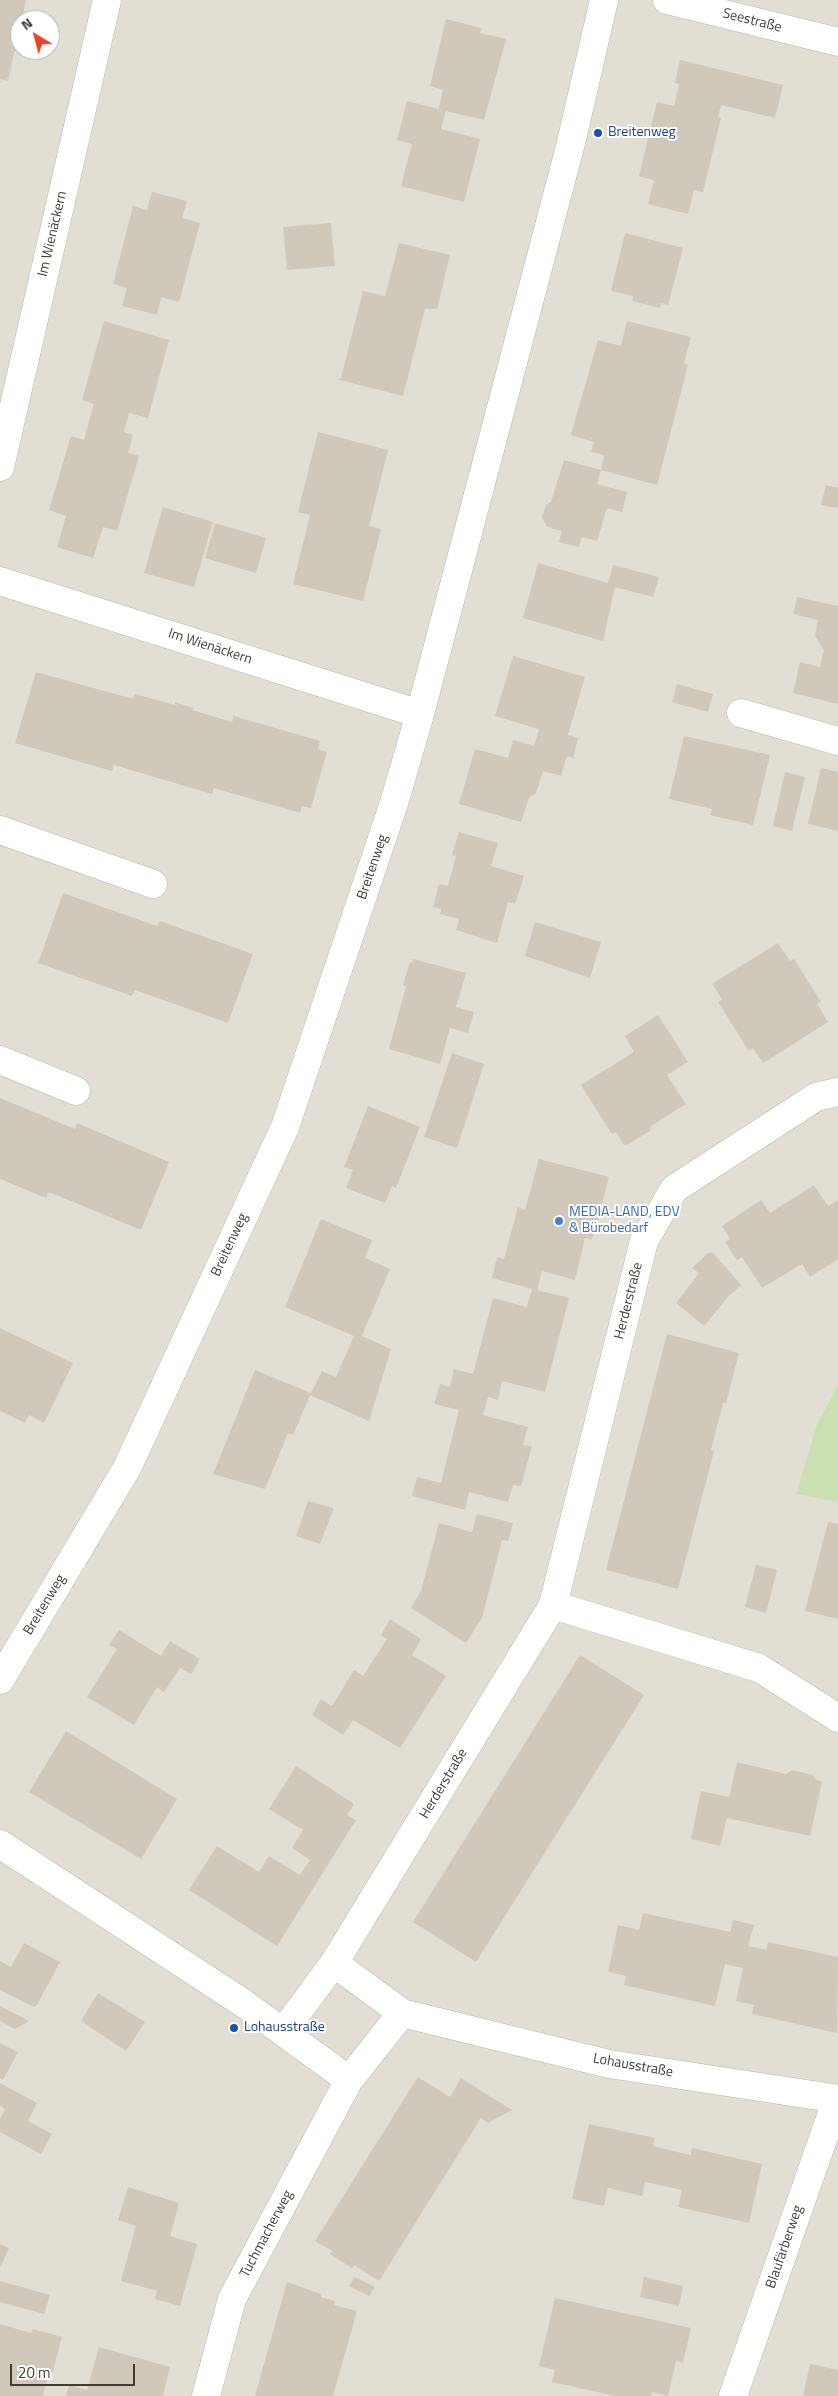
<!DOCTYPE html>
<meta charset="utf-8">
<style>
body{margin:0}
#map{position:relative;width:838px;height:2396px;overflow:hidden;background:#f0ece4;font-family:"Titillium Web",sans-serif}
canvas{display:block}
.north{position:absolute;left:10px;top:10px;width:50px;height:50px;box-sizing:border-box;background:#fff;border:1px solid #b3b1ae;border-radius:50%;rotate:323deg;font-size:14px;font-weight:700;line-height:20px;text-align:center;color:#413c35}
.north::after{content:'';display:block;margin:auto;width:18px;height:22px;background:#e34628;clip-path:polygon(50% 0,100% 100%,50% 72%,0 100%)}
.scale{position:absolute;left:10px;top:2364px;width:125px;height:22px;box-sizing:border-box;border:2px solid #413c35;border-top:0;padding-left:6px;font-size:15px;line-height:18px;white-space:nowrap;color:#413c35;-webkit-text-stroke:4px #fff;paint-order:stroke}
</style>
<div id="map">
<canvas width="838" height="2396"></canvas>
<div class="north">N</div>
<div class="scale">20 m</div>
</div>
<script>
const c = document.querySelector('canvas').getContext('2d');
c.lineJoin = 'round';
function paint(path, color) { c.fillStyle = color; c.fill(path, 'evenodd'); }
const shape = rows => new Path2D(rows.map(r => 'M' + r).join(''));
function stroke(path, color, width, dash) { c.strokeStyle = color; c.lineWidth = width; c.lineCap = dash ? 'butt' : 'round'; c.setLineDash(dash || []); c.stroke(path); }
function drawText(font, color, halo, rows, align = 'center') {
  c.font = font + ' "Titillium Web",sans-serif'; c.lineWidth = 4; c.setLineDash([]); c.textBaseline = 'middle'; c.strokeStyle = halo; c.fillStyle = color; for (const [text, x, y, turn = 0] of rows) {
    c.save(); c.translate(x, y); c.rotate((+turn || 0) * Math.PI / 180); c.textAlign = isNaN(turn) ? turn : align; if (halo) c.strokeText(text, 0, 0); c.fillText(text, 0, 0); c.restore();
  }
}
const residential = shape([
 [0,0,838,0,838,2396,0,2396],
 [20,20,50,20,50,50,20,50]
]);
const green = shape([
 [838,1385,838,1502,796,1494,817,1425]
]);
const building = shape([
 [0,0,26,0,8,81,0,79],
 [446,19,481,28,480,33,506,39,484,120,446,111,441,129,480,139,464,202,401,186,412,144,397,140,407,101,439,109,443,90,430,86],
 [680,60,783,85,775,118,721,105,718,117,721,118,703,192,694,190,688,214,648,204,654,180,639,176,657,102,674,106,679,84,675,83],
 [152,192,187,201,182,218,200,223,179,302,161,297,157,315,122,306,127,288,113,284,133,206,147,210],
 [331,223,335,266,287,270,283,227],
 [625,233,683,248,668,305,661,303,660,308,632,301,633,296,611,291],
 [399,243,450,255,437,309,425,309,403,396,336,379,341,378,363,291,385,296],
 [104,321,169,340,148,418,129,413,124,432,133,435,128,453,139,456,117,531,103,527,93,558,57,547,66,516,49,510,71,436,84,440,94,404,82,400],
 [627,321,691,337,684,363,688,365,657,485,601,470,604,455,591,452,594,442,571,435,598,340,621,346],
 [318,432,388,450,369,526,381,529,363,601,293,584,310,515,298,512],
 [564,460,601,470,597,484,627,492,622,512,607,508,597,541,582,537,579,547,559,542,562,531,547,527,542,517,546,505,551,502],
 [826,485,838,488,838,508,821,505],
 [163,507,213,522,194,587,144,573],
 [215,523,266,538,256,573,205,558],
 [538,563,608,583,613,565,659,577,653,597,615,587,603,641,523,618],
 [797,597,838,606,838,704,793,693,800,662,820,667,824,650,815,636,818,620,793,614],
 [513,656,585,677,568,735,578,738,573,758,567,756,561,776,543,771,536,793,529,798,521,822,459,804,475,749,508,758,513,740,534,746,539,729,495,716],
 [36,672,133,699,135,694,175,705,175,702,193,708,192,710,232,722,234,716,320,741,318,749,327,752,311,808,302,806,300,813,214,788,212,794,114,765,112,771,15,743],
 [677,684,713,694,708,712,672,702],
 [684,736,770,755,753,825,710,815,712,809,669,799],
 [821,768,838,772,838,831,808,824],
 [785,772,805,777,792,831,773,826],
 [459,832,498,843,491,866,524,876,515,904,508,902,497,943,456,930,459,919,440,914,441,909,433,907,439,884,448,886,456,856,452,855],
 [63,893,157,926,160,921,253,954,228,1023,135,990,132,996,38,963],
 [535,922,601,942,590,978,525,956],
 [778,943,790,961,794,959,821,1002,817,1004,828,1022,763,1063,753,1048,749,1051,718,1002,722,999,712,984],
 [413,959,466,973,456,1007,474,1012,468,1033,450,1028,440,1064,389,1049,406,986,403,985,410,962,413,963],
 [658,1015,688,1062,667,1075,686,1104,651,1126,650,1131,627,1145,623,1144,616,1132,612,1134,581,1085,634,1052,625,1036],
 [452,1053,484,1064,457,1148,424,1137],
 [0,1098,75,1129,77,1123,169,1162,141,1230,49,1192,46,1198,0,1179],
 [368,1106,420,1127,396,1188,392,1186,385,1203,346,1188,353,1170,344,1167],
 [539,1159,609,1177,595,1231,591,1240,585,1238,575,1280,542,1271,537,1290,569,1298,545,1392,502,1381,498,1400,488,1397,483,1415,528,1427,523,1445,532,1446,521,1486,513,1485,508,1502,469,1492,465,1510,412,1496,417,1477,441,1483,459,1410,434,1404,440,1384,450,1387,454,1369,473,1374,493,1298,527,1307,532,1289,492,1278,497,1257,504,1259,518,1207,525,1210],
 [814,1185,828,1206,838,1200,838,1259,810,1277,802,1264,762,1288,742,1257,737,1260,725,1242,730,1239,722,1226,761,1200,770,1213],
 [321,1219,372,1240,365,1258,390,1269,362,1336,391,1349,369,1421,310,1395,293,1435,288,1433,265,1489,213,1474,255,1370,311,1393,322,1371,336,1377,354,1336,285,1307],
 [708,1253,713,1253,741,1285,728,1297,704,1326,676,1303,699,1273,692,1268],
 [0,1328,73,1363,44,1423,29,1415,25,1423,0,1411],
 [667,1334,739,1353,726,1403,723,1403,711,1450,714,1451,678,1589,606,1570],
 [308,1501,334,1508,320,1544,296,1536],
 [477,1514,513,1523,508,1541,502,1540,482,1618,466,1643,411,1608,421,1591,439,1523,472,1532],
 [828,1522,838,1524,838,1619,805,1611],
 [756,1565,777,1570,766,1613,745,1607],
 [390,1619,421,1639,412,1655,446,1676,400,1748,353,1720,343,1735,312,1715,321,1699,332,1706,354,1670,363,1676,387,1639,381,1635],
 [119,1630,161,1656,170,1641,200,1659,191,1674,180,1668,164,1692,157,1687,134,1725,87,1697,117,1649,109,1645],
 [580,1655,644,1695,476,1962,413,1922],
 [66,1731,177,1799,141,1859,29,1792],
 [737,1762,786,1774,792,1770,813,1775,816,1780,822,1782,810,1836,727,1818,720,1846,691,1839,701,1791,729,1797],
 [296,1766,354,1804,347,1815,356,1820,277,1946,189,1890,217,1846,259,1872,269,1856,300,1875,310,1860,292,1848,303,1830,269,1809],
 [643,1913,730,1932,733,1920,754,1925,748,1946,766,1950,768,1942,838,1957,837,2033,752,2014,754,2005,736,2001,743,1968,725,1964,715,2006,624,1985,626,1976,608,1972,618,1925,639,1930],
 [24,1943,60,1962,37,2005,34,2007,0,1990,0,1961,11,1967],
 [98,1993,145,2022,126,2051,81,2021],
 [0,2006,29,2021,15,2029,0,2021],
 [0,2043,18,2052,3,2080,0,2078],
 [418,2077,450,2097,461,2078,512,2110,488,2123,481,2118,379,2281,354,2265,352,2268,330,2254,332,2251,315,2241],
 [0,2083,37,2103,28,2121,52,2134,41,2154,0,2132,0,2119,5,2109,0,2106],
 [589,2124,655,2138,653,2146,673,2151,691,2155,692,2148,762,2164,749,2223,678,2207,682,2190,645,2182,642,2196,608,2188,604,2206,572,2199],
 [128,2187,179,2203,170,2236,197,2244,180,2306,155,2299,157,2291,121,2281,136,2226,118,2220],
 [0,2244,9,2248,0,2268],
 [355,2277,375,2287,369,2296,349,2286],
 [644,2277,683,2286,679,2306,640,2297],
 [0,2281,50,2295,44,2314,0,2302],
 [287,2282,321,2294,321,2297,335,2301,334,2305,357,2311,333,2396,255,2396],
 [555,2298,691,2328,683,2363,676,2361,668,2396,652,2392,651,2396,615,2396,552,2382,555,2370,539,2366],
 [0,2324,31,2333,33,2329,62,2337,51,2378,48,2377,43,2396,0,2396],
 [99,2347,170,2367,163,2396,66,2396,69,2385,87,2390],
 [810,2364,838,2370,838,2396,803,2396]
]);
const minor = shape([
 [667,0,838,42],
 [0,467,107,0],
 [0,581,420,714],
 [741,713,838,741],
 [0,830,153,884],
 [0,1060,76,1091],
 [553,1605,759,1668,838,1718],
 [0,1680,127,1468,285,1127,394,803,420,714,571,143,604,0],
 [0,1844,243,2003,349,2080,402,2013],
 [334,1963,553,1605,644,1241,674,1189,816,1097,838,1092],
 [283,2032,334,1963,402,2013,609,2064,838,2099],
 [206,2396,232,2299,349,2080],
 [733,2396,837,2099]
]);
const markers = [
 [598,133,5,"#1a4fb4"],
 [559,1221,5,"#3f7fe0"],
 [234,2028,5,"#1a4fb4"]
];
const streetNames = [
 ["Seestraße",752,21,14],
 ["Im Wienäckern",53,234,-77],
 ["Im Wienäckern",210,647,18],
 ["Breitenweg",373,867,-71],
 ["Breitenweg",230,1245,-65],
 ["Herderstraße",629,1301,-76],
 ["Breitenweg",45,1605,-59],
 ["Herderstraße",444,1784,-59],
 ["Lohausstraße",633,2066,10],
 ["Tuchmacherweg",267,2234,-62],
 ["Blaufärberweg",785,2247,-71]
];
const transitNames = [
 ["Breitenweg",608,133],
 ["Lohausstraße",244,2028]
];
const shopNames = [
 ["MEDIA-LAND, EDV",569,1213],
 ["& Bürobedarf",569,1229]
];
paint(residential, '#e3ded3');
paint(green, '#cae0b0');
paint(building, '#d0c8bb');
stroke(minor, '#bdb7ab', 29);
stroke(minor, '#fff', 28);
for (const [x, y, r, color] of markers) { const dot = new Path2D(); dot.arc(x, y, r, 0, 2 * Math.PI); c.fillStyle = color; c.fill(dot); stroke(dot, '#fff', 2); }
drawText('14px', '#413c35', '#fff', streetNames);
drawText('14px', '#164399', '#fff', transitNames, 'left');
drawText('14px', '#366cbe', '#fff', shopNames, 'left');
</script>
